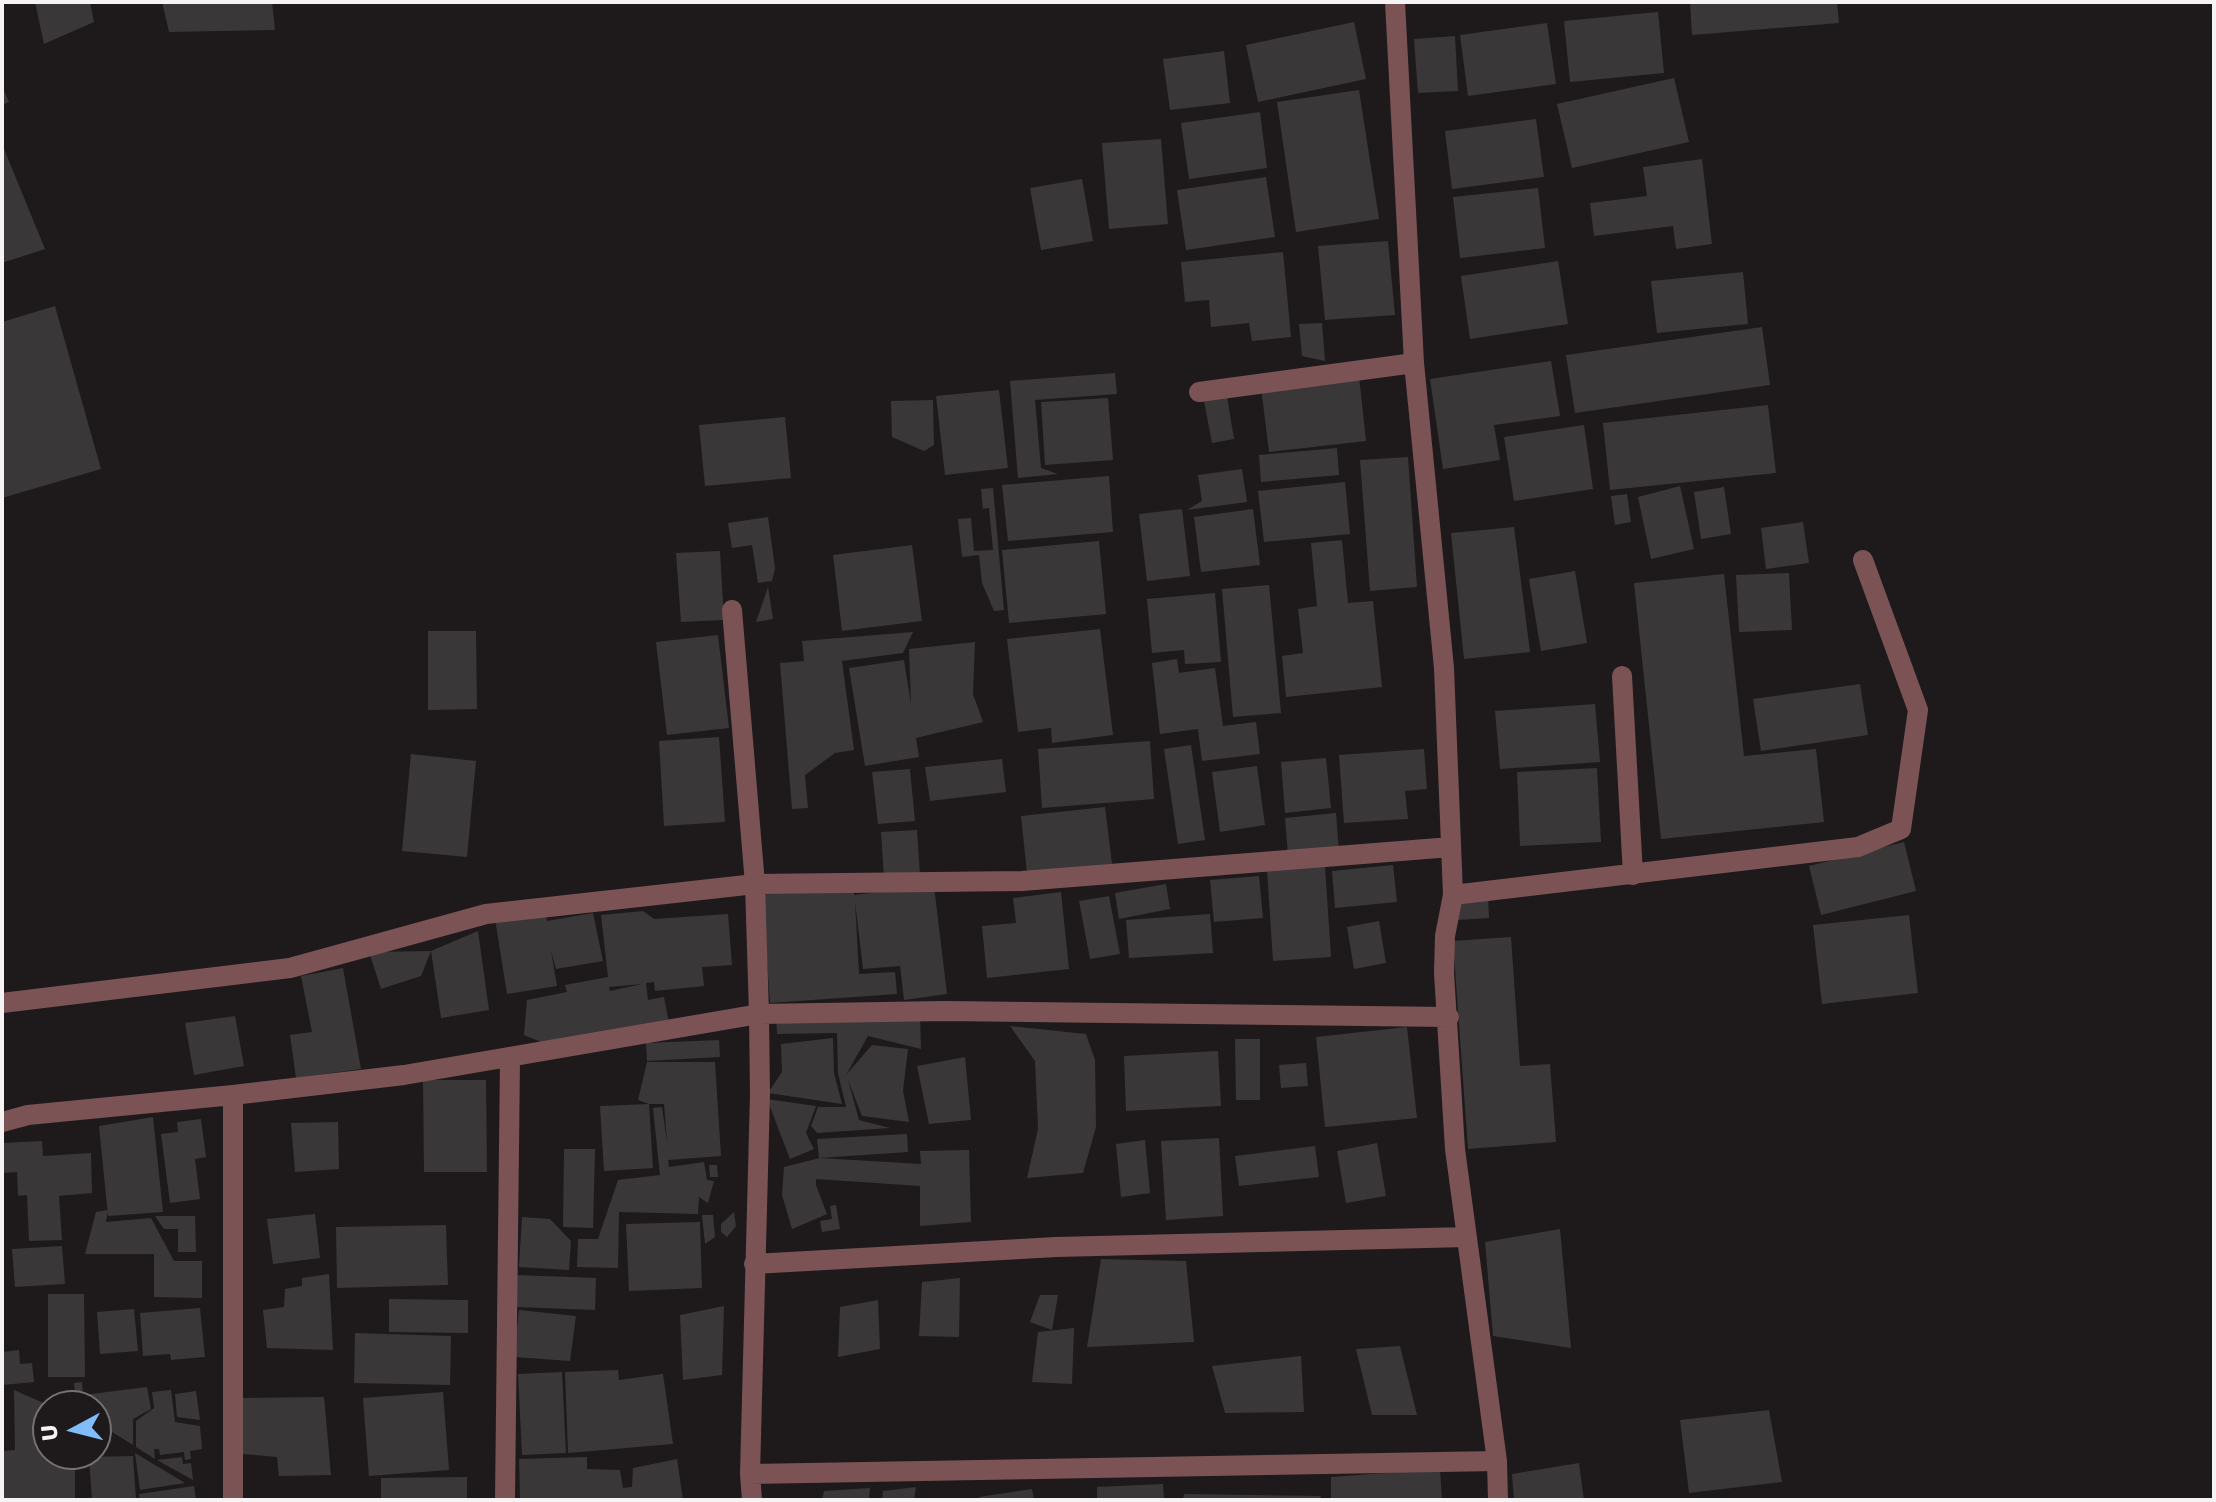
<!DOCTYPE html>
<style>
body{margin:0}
#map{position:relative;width:2216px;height:1502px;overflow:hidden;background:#1e1a1b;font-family:Rubik,sans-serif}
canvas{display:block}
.frame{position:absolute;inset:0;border:4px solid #f5f3f3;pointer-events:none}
.north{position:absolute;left:32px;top:1390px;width:80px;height:80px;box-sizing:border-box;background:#1e1a1b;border:2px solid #747171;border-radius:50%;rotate:263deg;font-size:22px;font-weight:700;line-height:32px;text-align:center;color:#f5f3f3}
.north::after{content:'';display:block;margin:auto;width:28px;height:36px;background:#80bdfa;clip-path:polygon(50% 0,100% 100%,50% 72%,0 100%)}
</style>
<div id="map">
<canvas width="2216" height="1502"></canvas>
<div class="frame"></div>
<div class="north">U</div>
</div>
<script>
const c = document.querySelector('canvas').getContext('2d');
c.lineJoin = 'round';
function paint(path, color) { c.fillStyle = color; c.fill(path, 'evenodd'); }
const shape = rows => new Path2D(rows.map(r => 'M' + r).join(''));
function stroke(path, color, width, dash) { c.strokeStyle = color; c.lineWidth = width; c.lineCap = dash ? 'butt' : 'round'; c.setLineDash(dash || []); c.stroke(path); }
const building = shape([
 [35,2,90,2,94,22,44,44],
 [162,2,272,2,275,30,169,32],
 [1690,2,1837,2,1839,23,1692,35],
 [1658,12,1664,73,1570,82,1564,21],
 [1354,22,1366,79,1258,102,1246,45],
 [1547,23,1556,84,1468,96,1460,35],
 [1455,36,1458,91,1418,93,1414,39],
 [1224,51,1230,103,1170,110,1163,59],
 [1674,78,1689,142,1572,168,1557,104],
 [2,86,9,102,2,105],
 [1359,90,1379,219,1296,232,1277,102],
 [1260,112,1267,168,1189,179,1181,123],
 [1536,119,1544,177,1452,189,1445,131],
 [1161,139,1168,224,1109,229,1102,143],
 [2,144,45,249,2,263],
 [1702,159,1712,244,1676,249,1673,226,1594,236,1590,203,1647,196,1643,167],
 [1266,177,1275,237,1186,250,1177,190],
 [1082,179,1093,241,1041,250,1030,188],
 [1538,188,1545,248,1460,258,1453,197],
 [1388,241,1395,315,1325,320,1318,246],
 [1283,252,1291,337,1252,341,1249,323,1211,327,1209,300,1185,302,1181,262],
 [1558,261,1568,324,1470,339,1461,276],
 [1743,272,1748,324,1657,333,1651,281],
 [55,306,101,469,2,498,2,322],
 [1322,323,1325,361,1302,356,1299,324],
 [1762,327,1770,385,1575,413,1566,355],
 [1551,361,1560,416,1494,425,1500,460,1443,469,1430,379],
 [1115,373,1117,394,1035,400,1041,468,1058,474,1018,478,1010,381],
 [1359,376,1366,441,1269,452,1261,387],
 [999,390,1008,468,945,475,936,396],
 [1227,396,1234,439,1212,443,1204,401],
 [1108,398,1113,460,1045,465,1041,402],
 [933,400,934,445,924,451,892,437,891,401],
 [1768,405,1776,473,1610,490,1603,423],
 [785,417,791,478,705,486,699,425],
 [1584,425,1593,489,1514,501,1504,437],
 [1337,448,1339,475,1261,482,1259,455],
 [1408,457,1417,587,1370,591,1360,460],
 [1242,469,1247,502,1187,510,1202,501,1198,475],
 [1109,476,1113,532,1008,541,1002,485],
 [1345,482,1350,534,1264,542,1258,491],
 [1680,486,1694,549,1651,559,1638,497],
 [1724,487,1731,534,1701,539,1694,492],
 [993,488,1004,610,994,611,982,583,979,555,962,557,958,519,971,518,974,551,993,550,989,508,983,509,981,489],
 [1627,494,1631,522,1615,525,1611,496],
 [1182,509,1190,576,1147,581,1139,514],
 [1253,509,1260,565,1201,572,1194,517],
 [768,517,775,568,772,581,758,583,752,545,732,548,728,523],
 [1803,522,1809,563,1766,569,1761,528],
 [1514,527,1530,652,1464,659,1451,533],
 [1342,540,1348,603,1373,601,1382,687,1286,697,1282,656,1303,653,1298,609,1317,606,1311,543],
 [1099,541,1106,614,1009,623,1002,550],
 [912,545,922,621,842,631,833,555],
 [720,551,724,620,681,622,676,553],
 [1575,571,1587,643,1541,651,1529,579],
 [1789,573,1792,630,1739,632,1736,575],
 [1724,574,1744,756,1816,749,1824,822,1661,839,1634,583],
 [1269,585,1281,713,1233,717,1222,589],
 [768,587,773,619,756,622],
 [1215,593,1221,662,1185,664,1184,650,1152,653,1147,599],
 [1100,629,1113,735,1052,743,1051,728,1018,732,1007,639],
 [428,631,476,631,477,709,428,710],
 [913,632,903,653,842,661,854,750,835,753,805,775,808,808,792,809,780,663,804,661,802,641],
 [718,635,729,728,667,735,656,642],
 [975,642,973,694,983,722,916,738,919,757,865,766,849,668,904,660,911,704,909,649],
 [1177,659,1179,673,1215,668,1223,726,1256,722,1260,754,1202,761,1198,729,1160,734,1152,663],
 [1860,684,1868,735,1761,751,1753,699],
 [1595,704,1600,762,1500,769,1495,711],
 [719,737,725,822,664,826,659,741],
 [1150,741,1154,799,1042,808,1038,749],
 [1191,745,1205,840,1178,844,1164,749],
 [1424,749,1427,789,1405,791,1408,819,1344,823,1339,755],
 [411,754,476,761,467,857,402,851],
 [1326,758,1331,808,1285,813,1281,762],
 [1002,759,1006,792,930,801,925,767],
 [1257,766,1265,825,1220,832,1212,772],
 [1597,768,1601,842,1520,846,1517,772],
 [910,769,915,821,878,824,872,772],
 [1105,807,1112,864,1027,873,1021,816],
 [1336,813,1339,851,1288,855,1285,818],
 [917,830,920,875,884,878,881,832],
 [1904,842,1916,891,1821,915,1809,866],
 [1393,865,1397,902,1335,908,1332,871],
 [1325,866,1331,957,1273,961,1267,870],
 [1259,876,1263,918,1214,922,1210,880],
 [1166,884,1170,909,1119,919,1115,893],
 [853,885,854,895,934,886,947,994,904,1000,900,966,863,969,855,901,859,974,895,972,897,994,770,1003,762,891],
 [1061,892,1069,969,987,978,982,926,1016,923,1013,898],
 [1488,894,1489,918,1457,920,1456,896],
 [1109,896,1120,954,1090,959,1079,901],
 [545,911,547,921,593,913,603,961,556,969,551,951,557,986,507,994,495,919],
 [643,911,654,919,728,914,732,965,702,967,704,986,655,991,654,982,646,983,648,1000,664,997,669,1023,546,1044,524,1035,527,1000,567,992,565,985,608,977,601,915],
 [642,984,610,991,609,987],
 [1210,914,1213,953,1129,958,1126,920],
 [1909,915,1918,993,1822,1004,1813,925],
 [1379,921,1386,963,1354,969,1347,927],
 [478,931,489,1010,441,1018,431,951],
 [1511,937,1520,1066,1550,1064,1556,1142,1468,1149,1453,941],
 [431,951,421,976,381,989,369,952],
 [343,968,361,1069,296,1078,290,1035,312,1032,301,976],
 [920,1014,921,1049,868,1036,846,1075,872,1045,908,1049,903,1091,909,1122,862,1116,848,1080,859,1120,890,1128,817,1133,811,1126,818,1107,846,1107,838,1073,837,1033,777,1034,776,1015],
 [235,1016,244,1066,194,1075,185,1023],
 [1010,1026,1086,1034,1095,1060,1096,1127,1083,1173,1027,1178,1038,1129,1035,1061],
 [1407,1027,1417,1118,1325,1127,1316,1037],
 [833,1038,834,1073,842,1104,768,1093,782,1072,781,1044],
 [1235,1039,1260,1039,1260,1100,1236,1100],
 [719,1040,720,1057,647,1061,646,1043],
 [1218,1051,1221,1106,1126,1111,1124,1056],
 [965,1057,971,1120,929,1124,917,1066],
 [647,1062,715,1062,721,1156,668,1160,669,1167,704,1162,707,1180,714,1181,708,1203,699,1197,698,1214,619,1212,618,1268,577,1267,578,1239,598,1239,618,1180,660,1175,653,1108,662,1107,667,1142,664,1104,649,1104,653,1168,604,1171,600,1106,649,1104,638,1100],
 [1306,1063,1308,1086,1281,1088,1279,1065],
 [423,1080,486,1080,487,1172,424,1172],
 [767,1099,816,1106,806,1133,814,1149,790,1159],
 [153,1117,163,1212,108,1216,99,1126],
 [201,1119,206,1157,195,1159,200,1199,170,1203,161,1134,178,1132,177,1122],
 [338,1122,339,1169,295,1172,291,1123],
 [907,1134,908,1152,819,1158,817,1139],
 [1219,1138,1223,1216,1166,1220,1161,1141],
 [1145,1140,1150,1193,1121,1197,1116,1144],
 [42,1141,43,1156,91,1153,92,1193,59,1196,62,1240,29,1241,27,1195,18,1196,17,1172,2,1173,2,1143],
 [1377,1143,1386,1196,1346,1203,1337,1151],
 [1315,1146,1319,1177,1239,1186,1235,1156],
 [564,1149,595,1149,593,1228,563,1227],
 [969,1150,971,1222,920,1226,920,1186,816,1179,816,1185,827,1214,792,1229,782,1195,784,1167,820,1158,921,1164,920,1151],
 [709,1165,717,1165,718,1177,710,1177],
 [836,1205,840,1229,822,1232,820,1221,832,1219,830,1206],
 [108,1210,106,1222,151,1218,174,1261,202,1261,202,1298,154,1297,154,1254,85,1254,96,1212],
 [734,1212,736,1226,727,1237,721,1232,721,1224],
 [315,1214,320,1258,273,1264,267,1219],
 [702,1215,713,1215,715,1237,705,1244],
 [155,1216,195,1216,196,1252,178,1252,178,1229,164,1229],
 [522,1217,550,1219,571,1241,569,1270,519,1267],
 [700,1222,702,1288,629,1291,626,1224],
 [446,1225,448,1285,337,1288,336,1227],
 [1560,1229,1571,1348,1493,1336,1485,1242],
 [62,1246,65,1284,15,1287,12,1249],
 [1101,1259,1186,1261,1194,1342,1087,1347],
 [329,1274,333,1350,267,1348,263,1310,284,1307,285,1289,302,1286,302,1278],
 [516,1275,596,1278,595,1310,516,1307],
 [960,1278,959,1337,919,1336,922,1282],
 [48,1294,84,1294,85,1377,48,1377],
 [1040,1295,1058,1295,1052,1330,1030,1322],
 [389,1299,468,1300,468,1333,389,1332],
 [878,1300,880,1349,838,1357,840,1307],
 [724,1306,722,1375,683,1380,680,1315],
 [200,1308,205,1357,171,1360,170,1354,143,1356,140,1313],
 [134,1309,138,1351,100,1354,97,1312],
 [519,1310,576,1316,570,1361,514,1357],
 [1074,1328,1072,1384,1032,1382,1038,1332],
 [355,1333,451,1336,450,1385,354,1383],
 [1400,1346,1417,1415,1372,1415,1356,1349],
 [19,1350,20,1364,32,1363,34,1382,2,1385,2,1352],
 [1301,1356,1304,1412,1225,1413,1212,1366],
 [618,1370,619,1380,663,1374,673,1444,568,1453,565,1372],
 [562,1372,566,1453,522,1455,518,1374],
 [82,1382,83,1395,147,1387,151,1409,133,1419,133,1445,96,1422,96,1406,76,1406,74,1383],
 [14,1390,48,1405,48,1454,75,1454,75,1500,2,1500,2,1451,15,1450],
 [171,1390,175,1422,200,1426,202,1449,190,1451,191,1459,185,1460,184,1452,160,1455,159,1449,154,1449,155,1459,136,1447,136,1421,154,1408,152,1392],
 [196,1391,200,1420,177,1417,175,1394],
 [443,1392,449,1470,369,1476,363,1398],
 [324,1397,331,1475,279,1476,277,1457,243,1454,241,1429,243,1398],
 [1769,1410,1782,1482,1689,1493,1680,1420],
 [135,1453,185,1483,140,1490],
 [133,1456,136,1500,92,1500,89,1457],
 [182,1457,183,1464,191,1463,193,1480,157,1460],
 [587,1457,587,1469,620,1470,623,1488,632,1487,633,1468,677,1459,683,1500,520,1500,519,1459],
 [1579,1463,1584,1500,1514,1500,1512,1474],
 [1440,1469,1442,1500,1331,1500,1331,1477],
 [467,1477,467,1500,381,1500,381,1478],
 [1163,1484,1164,1500,1097,1500,1097,1487],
 [194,1486,196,1500,140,1500,139,1494],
 [916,1487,914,1500,882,1500,883,1491],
 [870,1488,869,1500,822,1500,824,1491],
 [1032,1489,1034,1500,979,1500,979,1497],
 [1184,1494,1321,1496,1320,1500,1183,1500]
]);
const minor = shape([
 [1395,2,1414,363,1444,668,1453,895,1445,936,1444,973,1455,1149,1497,1461,1498,1500],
 [1199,392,1414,363],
 [732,610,755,884,759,1014,944,1011,1449,1017],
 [1622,676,1633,875],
 [1453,895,1858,847,1901,829,1918,710,1863,560],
 [2,1003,290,968,486,914,755,884,1022,881,1451,847],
 [2,1122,28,1115,233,1095,404,1075,759,1014,760,1094,750,1474,752,1500],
 [754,1264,1056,1247,1467,1237],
 [750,1474,1497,1461],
 [233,1500,233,1095],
 [505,1500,510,1059]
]);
paint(building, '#3a3739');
stroke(minor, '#7c5355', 20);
</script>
